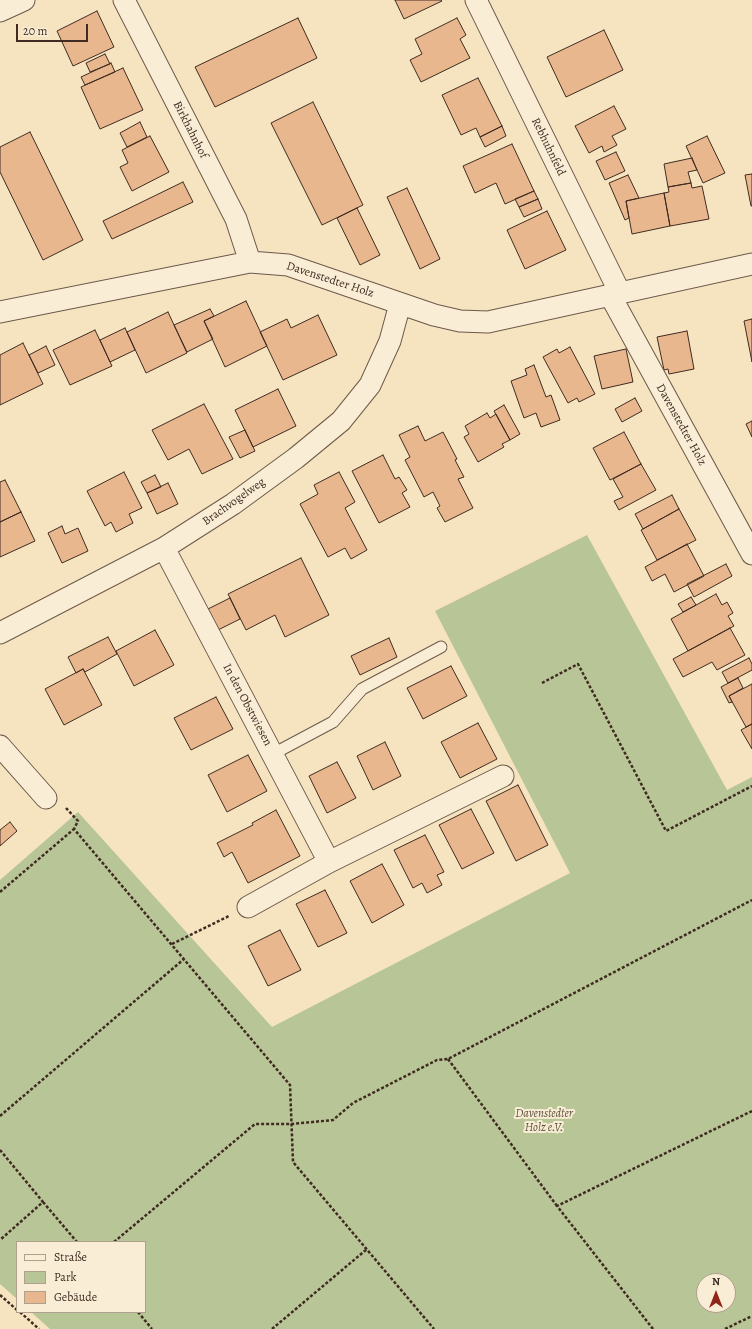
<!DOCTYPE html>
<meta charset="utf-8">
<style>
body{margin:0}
#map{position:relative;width:752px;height:1329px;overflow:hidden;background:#f6e4c0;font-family:Alegreya,serif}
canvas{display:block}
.legend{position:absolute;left:16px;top:1241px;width:130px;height:72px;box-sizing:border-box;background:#f9edd6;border:1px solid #af9f8e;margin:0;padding:5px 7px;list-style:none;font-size:12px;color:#3f2b21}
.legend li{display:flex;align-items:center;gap:8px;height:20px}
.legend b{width:20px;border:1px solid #af9f8e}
.north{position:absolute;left:696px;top:1273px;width:40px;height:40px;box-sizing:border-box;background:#f9edd6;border:1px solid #af9f8e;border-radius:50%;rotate:0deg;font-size:11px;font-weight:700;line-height:16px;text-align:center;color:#3f2b21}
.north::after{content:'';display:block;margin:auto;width:14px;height:18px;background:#8f2418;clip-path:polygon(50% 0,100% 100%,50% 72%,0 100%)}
.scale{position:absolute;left:16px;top:24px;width:72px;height:18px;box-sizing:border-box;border:2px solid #3f2b21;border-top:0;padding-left:5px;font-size:12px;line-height:14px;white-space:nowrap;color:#3f2b21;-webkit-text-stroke:3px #f9edd6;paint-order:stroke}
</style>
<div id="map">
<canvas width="752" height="1329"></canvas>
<ul class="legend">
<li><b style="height:5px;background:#f9edd6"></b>Straße</li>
<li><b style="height:11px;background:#b8c596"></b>Park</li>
<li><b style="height:11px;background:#e9b78e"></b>Gebäude</li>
</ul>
<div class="north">N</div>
<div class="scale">20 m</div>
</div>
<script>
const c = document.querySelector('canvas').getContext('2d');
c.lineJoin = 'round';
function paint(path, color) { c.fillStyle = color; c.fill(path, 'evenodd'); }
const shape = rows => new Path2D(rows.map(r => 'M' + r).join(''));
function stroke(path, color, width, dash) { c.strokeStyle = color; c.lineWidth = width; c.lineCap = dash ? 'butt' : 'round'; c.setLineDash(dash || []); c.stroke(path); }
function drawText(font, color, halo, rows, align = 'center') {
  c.font = font + ' Alegreya,serif'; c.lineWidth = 4; c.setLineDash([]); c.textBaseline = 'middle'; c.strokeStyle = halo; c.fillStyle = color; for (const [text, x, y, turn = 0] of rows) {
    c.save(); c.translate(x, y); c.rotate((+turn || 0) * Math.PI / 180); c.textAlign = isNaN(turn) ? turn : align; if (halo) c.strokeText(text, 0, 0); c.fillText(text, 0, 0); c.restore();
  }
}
const green = shape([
 [587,535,727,790,752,777,752,1329,50,1329,31,1312,145,1312,145,1242,17,1242,17,1299,0,1284,0,880,78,812,272,1027,570,873,435,611],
 [704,1281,728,1281,728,1305,704,1305]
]);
const building = shape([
 [395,0,441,0,442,1,404,19,395,0],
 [97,11,114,47,73,66,57,31,97,11],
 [298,18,317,58,215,107,195,67,298,18],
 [457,18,466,35,460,39,470,58,421,82,410,60,422,54,415,39,457,18],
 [604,30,623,70,566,97,547,57,604,30],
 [105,54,110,64,90,72,86,63,105,54],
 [111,63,115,72,85,85,81,77,111,63],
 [123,68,143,110,100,129,81,87,123,68],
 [478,78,502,126,480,137,476,128,461,135,442,95,478,78],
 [313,102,363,205,322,225,271,123,313,102],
 [614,106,626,129,612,136,617,145,604,152,602,146,589,153,575,126,614,106],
 [140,122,147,137,127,147,120,133,140,122],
 [502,126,506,136,485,147,480,137,502,126],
 [30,132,83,240,43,260,0,172,0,147,30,132],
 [150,136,169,172,132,191,120,167,128,163,122,150,150,136],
 [707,136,725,173,703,183,686,146,707,136],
 [512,144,534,191,505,204,496,183,475,193,463,166,512,144],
 [616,152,625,171,605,180,596,161,616,152],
 [692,158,697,170,688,172,691,183,668,187,664,164,692,158],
 [752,174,752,206,751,206,745,175,752,174],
 [628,175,639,198,626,201,629,218,625,220,609,183,628,175],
 [183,182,193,202,112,239,103,221,183,182],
 [691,183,692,188,702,186,709,219,670,226,664,193,669,192,668,187,691,183],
 [407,188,440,259,420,269,387,197,407,188],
 [534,191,538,199,519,207,515,199,534,191],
 [664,193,670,226,632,234,626,201,664,193],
 [538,199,542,209,524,217,519,207,538,199],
 [357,208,380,255,360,265,337,218,357,208],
 [547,211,566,250,525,269,507,230,547,211],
 [246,301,267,346,225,367,204,321,246,301],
 [210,309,214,316,204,321,213,339,187,352,174,325,210,309],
 [168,312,187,353,146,373,127,332,168,312],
 [318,315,337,355,283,380,260,332,287,319,291,328,318,315],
 [752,319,752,362,744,321,752,319],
 [125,328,135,350,110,362,100,340,125,328],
 [95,330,112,366,70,385,53,350,95,330],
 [687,331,694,369,669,374,668,369,664,370,657,337,687,331],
 [23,343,43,384,0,405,0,355,23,343],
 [46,346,55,365,38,373,29,355,46,346],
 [570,347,595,394,579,402,577,398,568,403,543,357,557,349,559,353,570,347],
 [626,349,633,382,602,389,594,356,626,349],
 [534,365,546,397,551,395,560,420,541,427,536,413,524,418,511,381,527,375,525,369,534,365],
 [278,389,296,426,253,447,235,410,278,389],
 [635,398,642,411,622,422,615,409,635,398],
 [204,404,233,459,202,474,189,449,168,460,152,430,204,404],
 [504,405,520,434,510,440,494,411,504,405],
 [487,413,490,418,496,414,510,440,502,444,504,447,478,462,464,437,469,434,465,426,487,413],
 [752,421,752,437,746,424,752,421],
 [418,426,425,441,443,432,457,459,455,460,464,477,458,479,473,508,445,522,437,508,440,506,433,492,424,497,405,460,410,457,399,435,418,426],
 [245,430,255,451,240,458,229,437,245,430],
 [624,432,641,464,610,480,593,448,624,432],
 [383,455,395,479,399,477,407,490,402,493,410,507,379,523,352,471,383,455],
 [641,464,656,490,619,510,614,501,623,497,613,479,641,464],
 [124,472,142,508,129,514,133,523,116,532,111,522,105,526,87,491,124,472],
 [339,472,355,502,345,508,367,550,351,559,345,548,328,557,300,504,318,494,314,485,339,472],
 [155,475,161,487,147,493,141,482,155,475],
 [5,480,21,512,0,522,0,482,5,480],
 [168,483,178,504,157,514,147,493,168,483],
 [672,495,679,509,643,529,635,514,672,495],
 [679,509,696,540,657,560,641,530,679,509],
 [21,512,35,541,0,557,0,522,21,512],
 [62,526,65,534,78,528,88,551,62,563,48,533,62,526],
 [687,544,704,576,674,592,665,574,652,581,645,567,687,544],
 [301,558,329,615,285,637,275,615,246,630,228,594,301,558],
 [726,564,732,576,694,597,687,584,726,564],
 [716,594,722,605,727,602,733,613,728,616,734,626,688,651,671,619,716,594],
 [691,597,696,605,683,612,678,604,691,597],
 [230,598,240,619,218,630,208,609,230,598],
 [730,628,745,655,717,670,712,662,683,677,673,659,730,628],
 [155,630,174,665,134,686,116,651,155,630],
 [108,637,117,654,85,672,83,669,76,673,68,657,108,637],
 [389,638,397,657,360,675,351,656,389,638],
 [749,658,752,664,752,670,728,683,722,672,749,658],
 [451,666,467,696,423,719,407,688,451,666],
 [83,669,102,705,64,725,45,689,83,669],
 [738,678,743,688,729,696,732,702,729,703,721,687,738,678],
 [752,684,752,724,746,727,729,696,752,684],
 [216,697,233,729,191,750,174,718,216,697],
 [478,723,497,759,460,778,441,742,478,723],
 [752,724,752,749,741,730,752,724],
 [385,742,401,776,373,790,357,756,385,742],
 [248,755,267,791,227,812,208,775,248,755],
 [337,762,356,798,327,813,309,776,337,762],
 [518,785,548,845,516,861,486,801,518,785],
 [471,809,494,853,462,869,439,825,471,809],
 [276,810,300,856,248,883,232,852,224,857,217,843,253,825,252,823,276,810],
 [10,822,17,831,0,846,0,830,10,822],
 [425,835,444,872,437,875,442,885,427,893,422,883,413,888,394,850,425,835],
 [382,864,404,905,372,923,350,881,382,864],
 [325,890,347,933,318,947,296,904,325,890],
 [280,930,301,970,268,986,248,946,280,930]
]);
const path = shape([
 [542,683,578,664,666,831,752,786],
 [66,808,78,821,74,829,290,1085,293,1162,434,1329],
 [0,892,74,829],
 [172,944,229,916],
 [448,1059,557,1206],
 [0,1116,184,959],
 [0,1150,43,1202,0,1240],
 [43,1202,77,1242],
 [114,1242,255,1124,292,1124,333,1120,353,1103,437,1060,448,1059,752,900],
 [0,1295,17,1310],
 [20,1312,39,1329],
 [138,1312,152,1329],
 [272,1329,367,1249],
 [653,1329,557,1206,752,1111],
 [725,1329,752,1316]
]);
const service = shape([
 [273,754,333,722,362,689,441,647]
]);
const minor = shape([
 [124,0,236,219,250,262],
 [476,0,620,293],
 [0,11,24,0],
 [610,295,752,554],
 [0,312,250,262,288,265,434,315,460,321,488,322,752,264],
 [164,548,329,862],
 [0,633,164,548,233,504,296,458,341,421,370,385,390,341,400,304],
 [0,746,46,798],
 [248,907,329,862,503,776]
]);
const streetNames = [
 ["Birkhahnhof",190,130,63],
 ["Rebhuhnfeld",548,147,64],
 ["Davenstedter Holz",330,280,18],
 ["Davenstedter Holz",681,425,61],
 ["Brachvogelweg",234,502,-35],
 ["In den Obstwiesen",247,705,62]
];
const parkNames = [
 ["Davenstedter",544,1114],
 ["Holz e.V.",544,1128]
];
paint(green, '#b8c596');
paint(building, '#e9b78e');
stroke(building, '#3f2b21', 1);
stroke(service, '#6d5949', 13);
stroke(minor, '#6d5949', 23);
stroke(path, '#3f2b21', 2.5, [3, 2]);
stroke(service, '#f9edd6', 11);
stroke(minor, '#f9edd6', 21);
drawText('12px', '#3f2b21', '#f9edd6', streetNames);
drawText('italic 12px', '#5d523e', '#f9edd6', parkNames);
</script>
